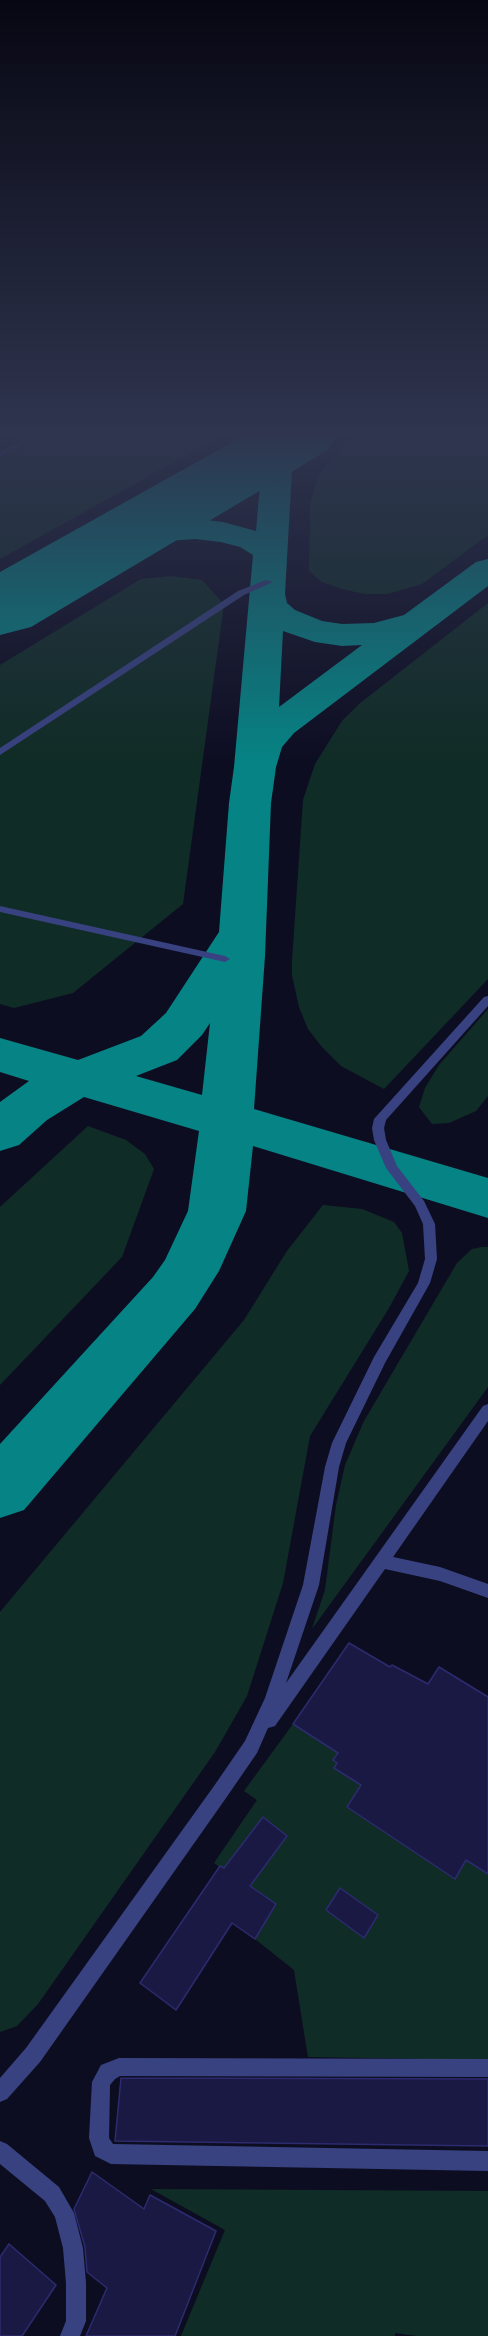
<!DOCTYPE html>
<style>
body{margin:0}
canvas{display:block;background:#0d0d22}
</style>
<canvas width="488" height="2336"></canvas>
<script>
const c = document.querySelector('canvas').getContext('2d');
c.lineJoin = 'round';
function paint(path, color) { c.fillStyle = color; c.fill(path, 'evenodd'); }
const shape = rows => new Path2D(rows.map(r => 'M' + r).join(''));
function stroke(path, color, width, dash) { c.strokeStyle = color; c.lineWidth = width; c.lineCap = dash ? 'butt' : 'round'; c.setLineDash(dash || []); c.stroke(path); }
const green = shape([
 [48,434,216,434,210,442,0,559,0,458],
 [366,435,488,434,488,535,422,584,387,594,365,594,342,589,322,582,309,571,310,503,320,473,343,445],
 [171,576,202,580,224,604,183,904,73,993,14,1008,0,1004,0,665,141,579],
 [488,603,488,979,384,1089,341,1066,322,1047,308,1029,299,1007,292,975,292,961,303,800,315,764,342,721,359,704],
 [488,1009,488,1096,476,1111,449,1123,432,1124,419,1107,425,1088,439,1065],
 [88,1126,126,1140,145,1154,154,1169,122,1257,0,1385,0,1207],
 [323,1205,362,1209,394,1222,402,1233,409,1271,389,1308,310,1436,283,1583,247,1696,215,1752,38,2004,17,2026,0,2032,0,1612,244,1320,287,1251],
 [482,1247,488,1247,488,1387,312,1629,325,1590,336,1505,345,1465,364,1421,457,1263,472,1249],
 [293,1724,341,1748,333,1760,354,1770,455,1879,466,1860,488,1874,488,2060,308,2057,294,1970,255,1939,276,1904,214,1863,257,1800,244,1791],
 [151,2189,488,2191,488,2336,417,2336,395,2333,395,2336,181,2336,225,2230]
]);
const taxiway = shape([
 [251,434,294,434,285,594,287,603,295,610,322,621,342,624,374,623,404,615,476,562,488,559,488,586,294,733,282,747,276,767,271,803,265,956,254,1109,488,1178,488,1218,253,1146,246,1211,219,1271,195,1309,24,1510,0,1518,0,1444,153,1277,165,1260,188,1211,199,1131,84,1097,47,1120,19,1145,0,1151,0,1102,29,1081,0,1072,0,1038,78,1060,141,1036,166,1013,219,932,229,803,234,767,253,555,240,547,221,542,196,539,152,542,106,557,94,554,89,547,94,540,147,522,196,519,223,522,256,531,262,462,238,485,227,487,216,485,211,478,234,457,251,434],
 [283,631,315,642,342,646,362,645,279,707,283,631],
 [210,1023,202,1095,136,1076,177,1060,202,1035,210,1023]
]);
const runway = shape([
 [247,434,338,434,328,450,31,627,0,635,0,572,247,434]
]);
const building = shape([
 [349,1643,390,1667,392,1665,428,1684,439,1667,488,1697,488,1874,466,1860,455,1879,347,1807,361,1785,334,1768,337,1763,333,1760,338,1753,293,1724,349,1643],
 [263,1817,287,1836,250,1886,276,1904,255,1939,232,1923,176,2010,140,1983,220,1866,224,1868,263,1817],
 [340,1888,378,1915,364,1938,326,1910,340,1888],
 [121,2078,488,2079,488,2146,115,2141,121,2078],
 [92,2172,144,2209,150,2195,216,2231,175,2336,86,2336,107,2288,87,2272,85,2247,74,2209,92,2172],
 [9,2244,56,2285,22,2336,0,2336,0,2257,9,2244]
]);
const service = shape([
 [33,434,42,434,0,457,0,452,33,434],
 [266,580,273,582,244,595,0,755,0,748,238,591,266,580],
 [0,906,225,956,230,959,225,962,0,912,0,906],
 [488,996,488,1006,386,1120,384,1128,386,1140,397,1166,424,1201,435,1224,437,1259,430,1283,385,1363,346,1443,339,1467,319,1585,286,1683,483,1406,488,1404,488,1421,393,1557,440,1567,488,1584,488,1598,440,1581,385,1569,275,1726,268,1728,257,1753,226,1798,40,2062,7,2099,0,2102,0,2078,26,2048,214,1786,245,1741,265,1698,303,1585,325,1467,332,1443,374,1357,418,1283,425,1259,423,1224,415,1206,386,1168,374,1140,372,1128,374,1119,484,997,488,996],
 [119,2058,488,2059,488,2077,120,2076,115,2079,110,2085,109,2138,113,2144,488,2151,488,2171,111,2164,95,2156,89,2138,92,2082,101,2065,119,2058],
 [0,2141,7,2144,59,2187,74,2213,83,2248,86,2283,86,2321,80,2336,60,2336,66,2321,66,2283,63,2248,55,2217,45,2201,0,2164,0,2141]
]);
paint(green, '#102c26');
paint(taxiway, '#068384');
paint(runway, '#068384');
paint(building, '#1a1943');
stroke(building, '#2c2b6f', 1.5);
paint(service, '#384281');
const sky = c.createLinearGradient(0, 0, 0, 762);
sky.addColorStop(0, '#070713');
sky.addColorStop(0.57, '#2f354f');
sky.addColorStop(1, '#2f354f00');
c.fillStyle = sky;
c.fillRect(0, 0, 488, 762);
</script>
